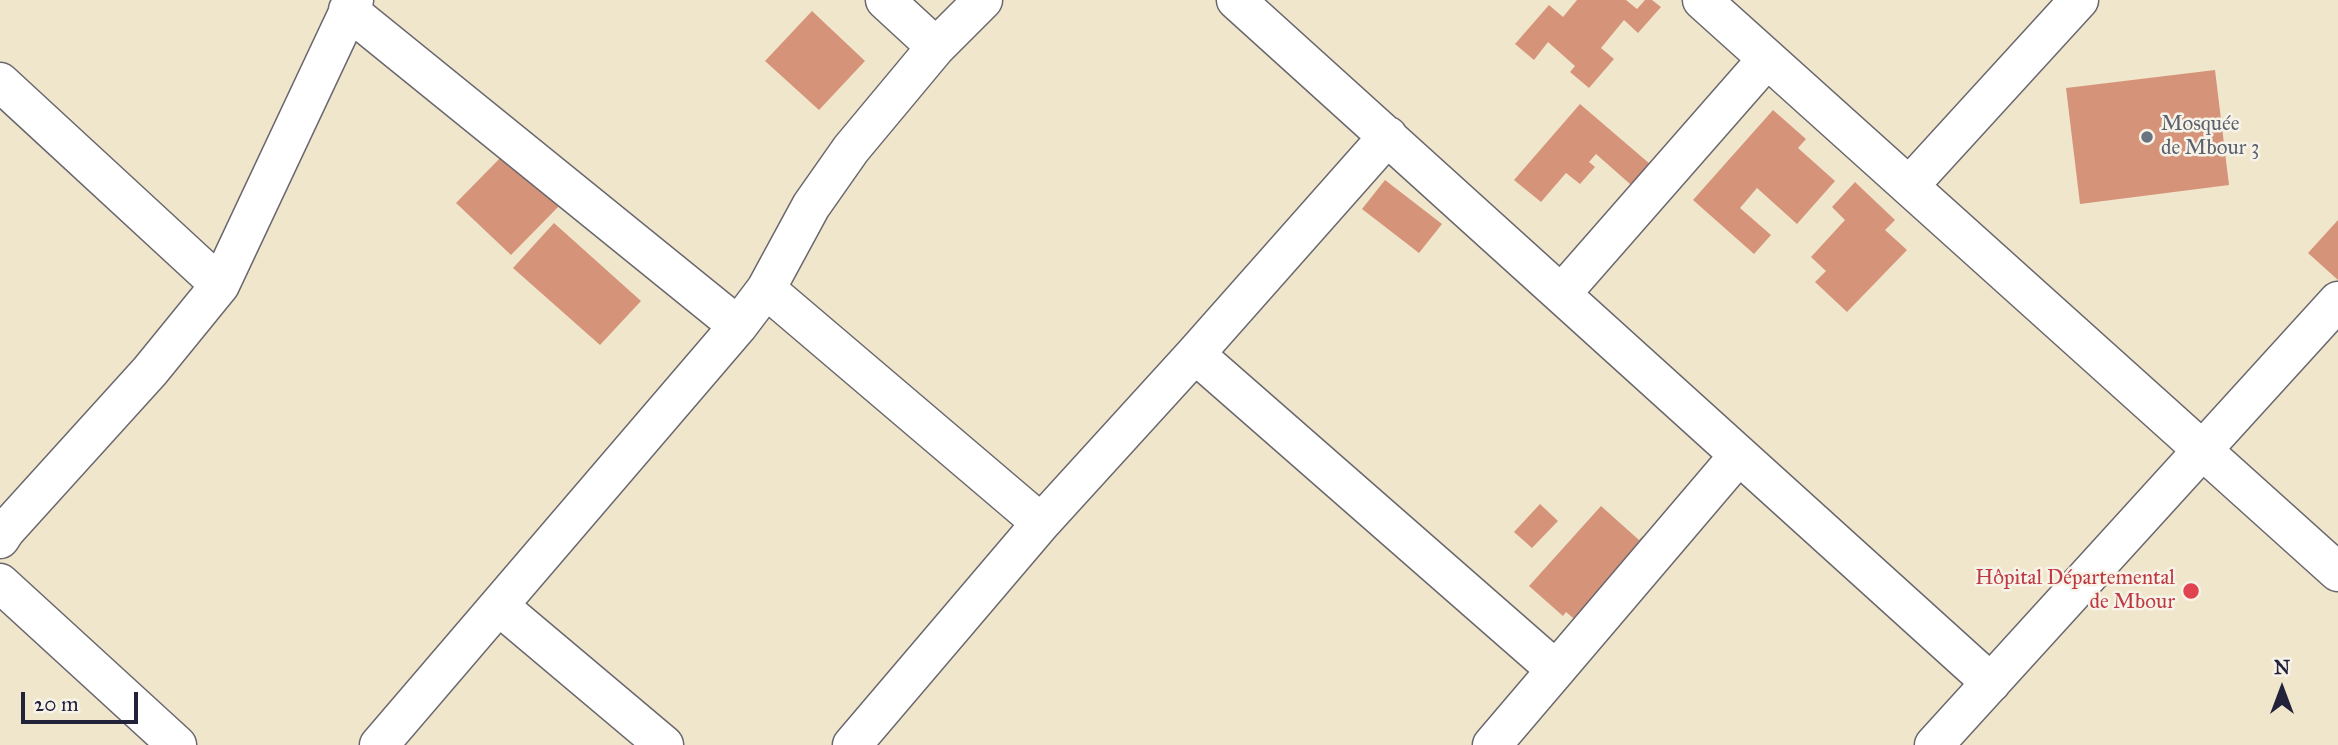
<!DOCTYPE html>
<meta charset="utf-8">
<style>
body{margin:0}
#map{position:relative;width:2338px;height:745px;overflow:hidden;background:#f0e6cc;font-family:"IM FELL Great Primer",serif}
canvas{display:block}
.north{position:absolute;left:2247px;top:654px;width:70px;height:70px;-webkit-text-stroke:5px #f7f3e8;paint-order:stroke;rotate:0deg;font-size:19px;font-weight:700;line-height:28px;text-align:center;color:#22223b}
.north::after{content:'';display:block;margin:auto;width:24px;height:32px;background:#22223b;clip-path:polygon(50% 0,100% 100%,50% 72%,0 100%)}
.scale{position:absolute;left:21px;top:692px;width:117px;height:32px;box-sizing:border-box;border:4px solid #22223b;border-top:0;padding-left:9px;font-size:21px;line-height:24px;white-space:nowrap;color:#22223b;-webkit-text-stroke:5px #f7f3e8;paint-order:stroke}
</style>
<div id="map">
<canvas width="2338" height="745"></canvas>
<div class="north">N</div>
<div class="scale">20 m</div>
</div>
<script>
const c = document.querySelector('canvas').getContext('2d');
c.lineJoin = 'round';
function paint(path, color) { c.fillStyle = color; c.fill(path, 'evenodd'); }
const shape = rows => new Path2D(rows.map(r => 'M' + r).join(''));
function stroke(path, color, width, dash) { c.strokeStyle = color; c.lineWidth = width; c.lineCap = dash ? 'butt' : 'round'; c.setLineDash(dash || []); c.stroke(path); }
function drawText(font, color, halo, rows, align = 'center') {
  c.font = font + ' "IM FELL Great Primer",serif'; c.lineWidth = 5; c.setLineDash([]); c.textBaseline = 'middle'; c.strokeStyle = halo; c.fillStyle = color; for (const [text, x, y, turn = 0] of rows) {
    c.save(); c.translate(x, y); c.rotate((+turn || 0) * Math.PI / 180); c.textAlign = isNaN(turn) ? turn : align; if (halo) c.strokeText(text, 0, 0); c.fillText(text, 0, 0); c.restore();
  }
}
const building = shape([
 [1577,0,1626,0,1637,9,1645,0,1652,0,1661,7,1638,33,1624,20,1601,48,1614,59,1589,88,1570,72,1575,66,1548,42,1534,60,1515,44,1549,5,1563,17],
 [812,11,865,61,819,110,765,61],
 [2215,70,2229,185,2080,204,2066,88],
 [1580,104,1657,170,1638,191,1596,154,1589,162,1595,167,1580,184,1566,173,1541,202,1514,180],
 [1773,110,1806,139,1798,148,1835,181,1797,224,1757,188,1740,208,1771,235,1754,254,1693,200],
 [504,154,559,206,511,255,456,203],
 [1385,180,1442,224,1419,253,1362,209],
 [1855,182,1895,220,1885,230,1907,250,1847,312,1815,282,1826,271,1811,257,1845,220,1832,207],
 [2338,220,2338,280,2308,253],
 [554,223,641,301,600,345,513,268],
 [1540,504,1558,521,1532,548,1514,532],
 [1601,506,1639,540,1643,536,1657,549,1585,628,1566,612,1563,616,1529,586]
]);
const street = shape([
 [885,0,936,47],
 [1236,0,1991,683],
 [1702,0,2338,572],
 [348,10,738,326],
 [0,82,220,285],
 [1909,186,2079,0],
 [766,289,1041,523],
 [1562,293,1767,59],
 [1195,354,1556,670],
 [0,539,6,530,150,371,220,285,354,0],
 [0,583,177,745],
 [499,606,664,745],
 [379,745,738,326,766,289,811,206,851,149,936,47,983,0],
 [852,745,1041,523,1195,354,1388,136],
 [1492,745,1739,455],
 [1934,745,2338,301]
]);
const markers = [
 [2147,137,7,"#6b7280"],
 [2191,591,9,"#e0444e"]
];
const worshipNames = [
 ["Mosquée",2161,125],
 ["de Mbour 3",2161,149]
];
const healthNames = [
 ["Hôpital Départemental",2175,579],
 ["de Mbour",2175,603]
];
paint(building, '#d59479');
stroke(street, '#6a676e', 41);
stroke(street, '#fff', 38);
for (const [x, y, r, color] of markers) { const dot = new Path2D(); dot.arc(x, y, r, 0, 2 * Math.PI); c.fillStyle = color; c.fill(dot); stroke(dot, '#f7f3e8', 2.5); }
drawText('21px', '#5b616d', '#f7f3e8', worshipNames, 'left');
drawText('21px', '#be3a42', '#f7f3e8', healthNames, 'right');
</script>
